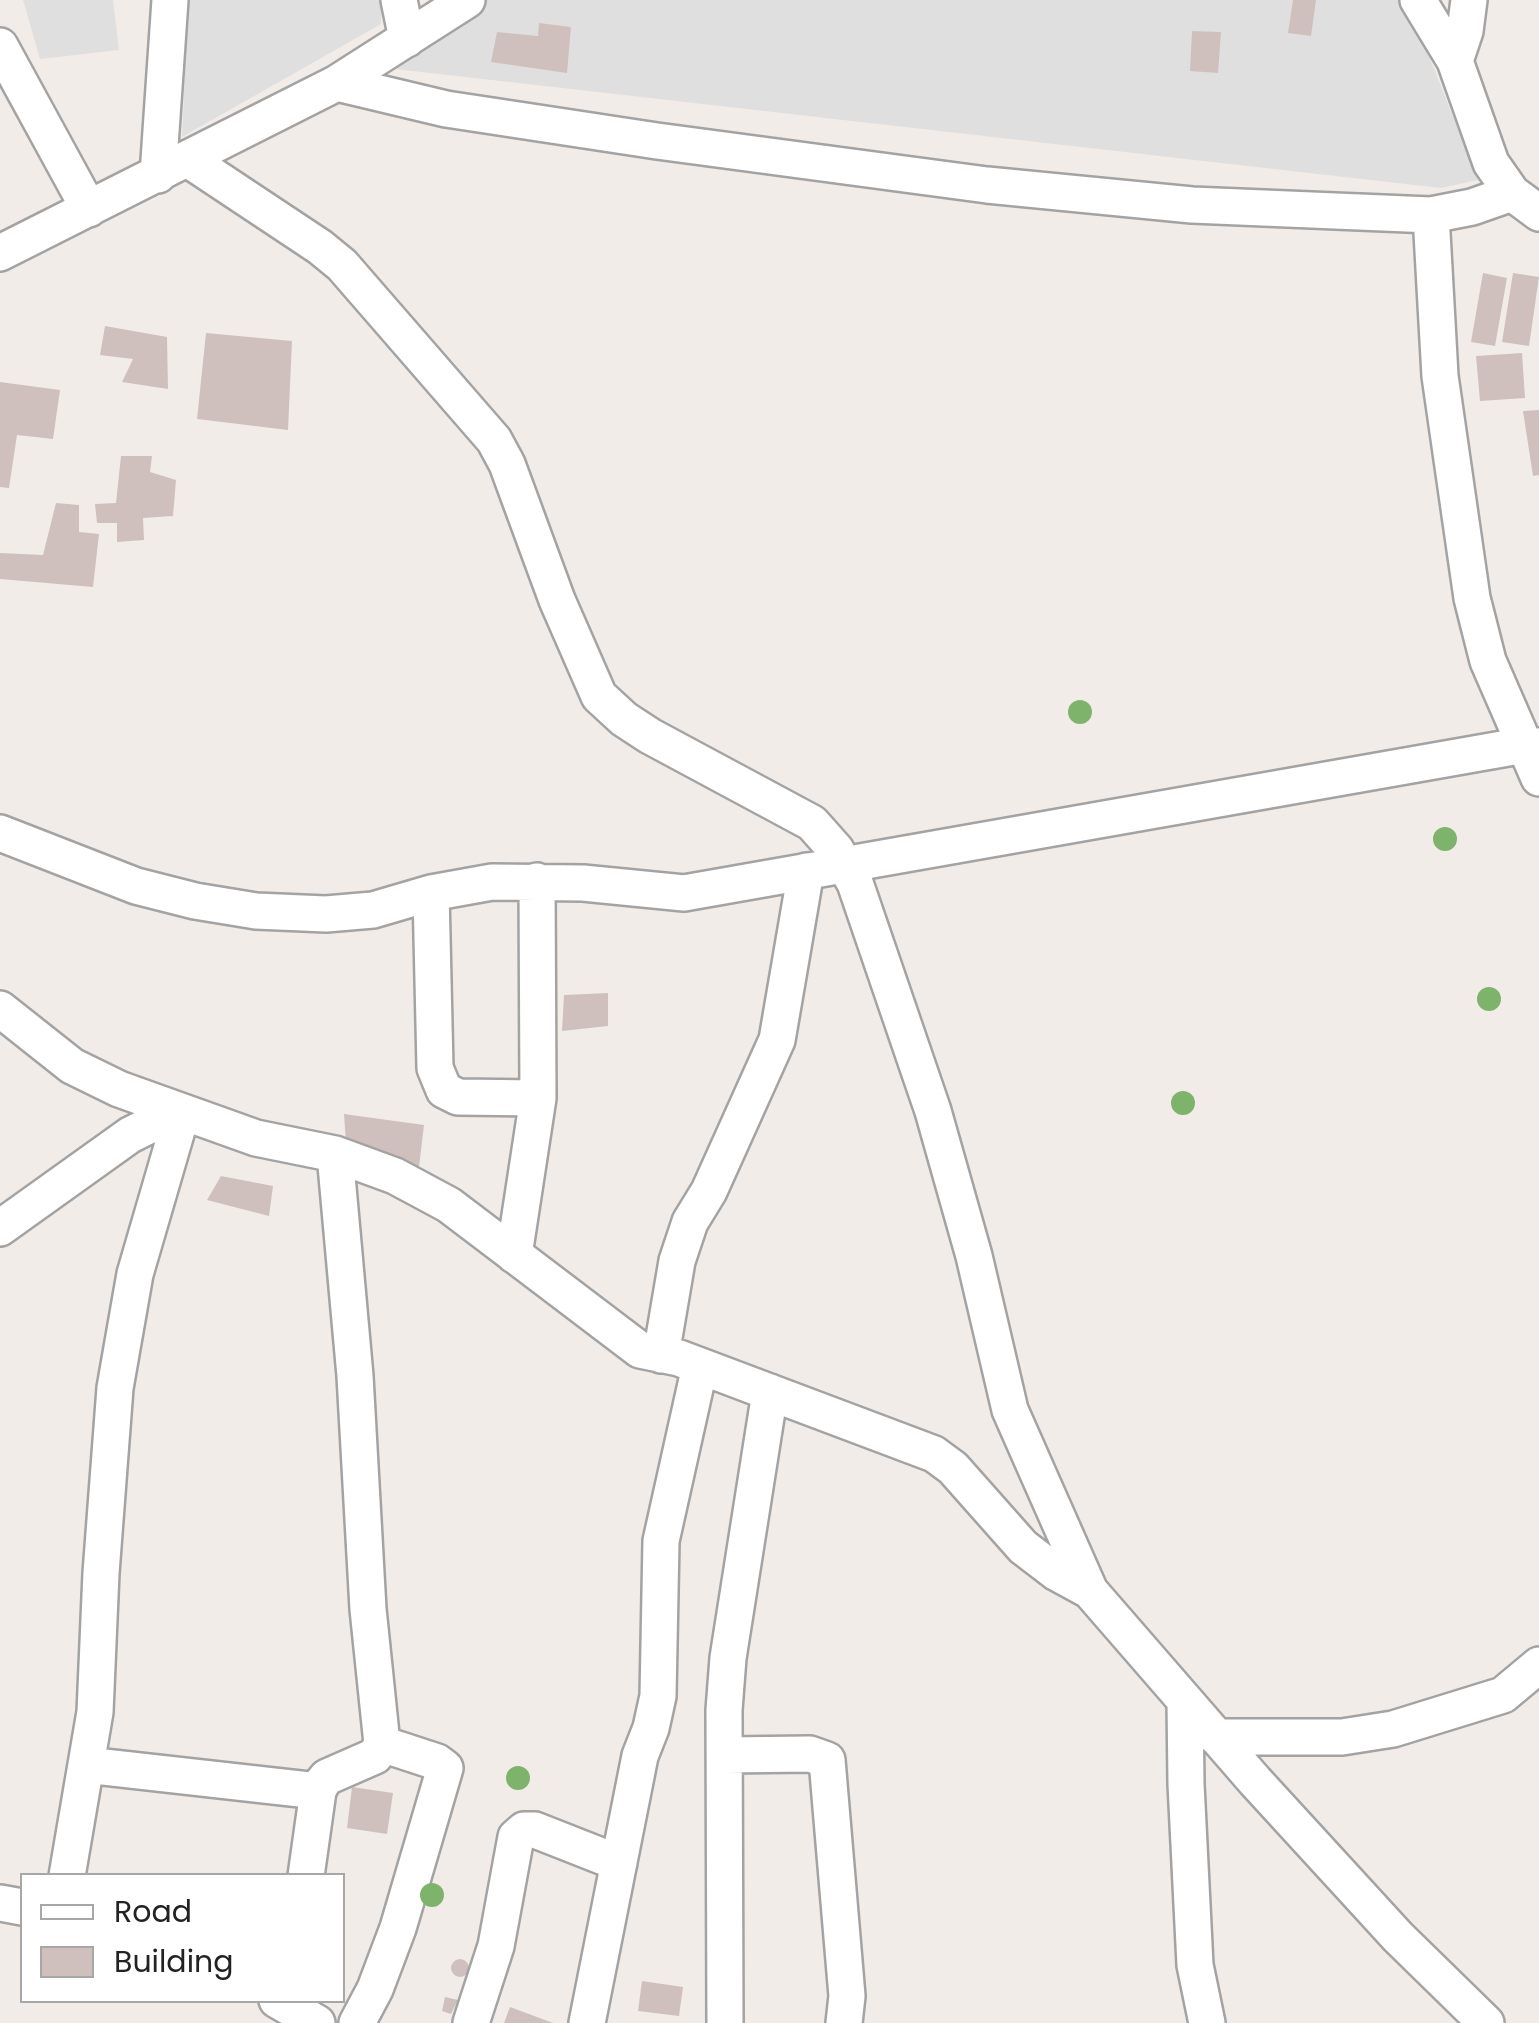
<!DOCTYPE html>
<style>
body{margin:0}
#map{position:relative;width:1539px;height:2023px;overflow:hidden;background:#f2ece8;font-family:Poppins,sans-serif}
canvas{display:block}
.legend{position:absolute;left:20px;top:1873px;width:325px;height:130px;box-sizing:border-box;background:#fff;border:2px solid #a7a7a7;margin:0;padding:12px 18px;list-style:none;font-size:30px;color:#222}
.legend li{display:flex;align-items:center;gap:20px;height:50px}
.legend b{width:50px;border:2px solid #a7a7a7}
</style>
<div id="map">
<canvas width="1539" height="2023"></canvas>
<ul class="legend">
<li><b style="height:12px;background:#fff"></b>Road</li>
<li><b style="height:28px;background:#cfc0be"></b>Building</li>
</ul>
</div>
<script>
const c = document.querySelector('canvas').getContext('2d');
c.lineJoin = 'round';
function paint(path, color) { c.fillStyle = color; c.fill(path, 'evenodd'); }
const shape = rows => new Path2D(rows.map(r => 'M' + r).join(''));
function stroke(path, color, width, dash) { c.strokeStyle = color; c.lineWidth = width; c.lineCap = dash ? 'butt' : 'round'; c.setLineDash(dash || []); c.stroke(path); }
const residential = shape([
 [23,0,113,0,119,50,40,59],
 [188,0,381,0,381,24,182,137],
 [484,0,1407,0,1478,180,1441,188,395,69]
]);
const building = shape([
 [1293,0,1316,0,1311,36,1288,33],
 [539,23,571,27,567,73,491,62,497,32,538,36],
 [1192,31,1221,32,1218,73,1190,71],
 [1483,273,1507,278,1495,346,1471,342],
 [1513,273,1539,277,1529,346,1502,342],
 [105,326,167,337,168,389,122,382,133,359,100,355],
 [206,333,292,341,288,430,197,419],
 [1522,353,1525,398,1480,401,1476,356],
 [0,382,60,390,53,439,17,435,9,488,0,487],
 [1539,410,1539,475,1533,476,1523,411],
 [121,456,152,456,150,472,176,480,173,516,143,518,144,540,117,542,117,523,97,523,95,504,116,503],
 [56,503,79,505,79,532,99,534,93,587,0,579,0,553,43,555],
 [608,993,608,1026,562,1031,564,995],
 [344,1114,424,1125,419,1167,346,1143],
 [221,1176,273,1186,269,1216,207,1200],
 [352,1787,393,1793,387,1834,347,1828],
 '451 1968a9 9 0 1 1 18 0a9 9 0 1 1-18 0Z',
 [642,1981,683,1987,679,2016,638,2011],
 [445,1997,458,2000,451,2014,442,2011],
 [510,2007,553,2023,504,2023]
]);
const minor = shape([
 [399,0,407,39],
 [1418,0,1455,61,1491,163,1512,193,1539,213],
 [0,46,89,209],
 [1455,61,1465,31,1469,0],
 [337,83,446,109,657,141,987,185,1192,205,1431,215,1472,207,1512,193],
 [189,160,320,247,342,265,494,440,507,464,557,600,599,696,624,719,650,736,812,823,836,850,855,883,933,1111,974,1256,1010,1410,1090,1591,1255,1781,1398,1937,1486,2023],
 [158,175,170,0],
 [1431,215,1440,376,1472,598,1488,661,1539,778],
 [0,253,337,83,467,0],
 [0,833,136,886,195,901,256,911,326,914,373,910,431,893,492,882,583,883,684,893,1525,745,1539,746],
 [431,893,435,1068,444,1090,458,1097,538,1098],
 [0,1009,72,1066,119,1089,256,1138,335,1154,395,1176,449,1205,640,1350,679,1358,934,1454,953,1468,1023,1547,1057,1573,1090,1591],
 [0,1228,130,1135,150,1125,179,1124],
 [514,1255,538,1098,537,881],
 [661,1355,677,1261,690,1222,709,1191,777,1040,806,871],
 [1185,1702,1186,1784,1195,1965,1207,2023],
 [1216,1737,1342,1737,1393,1729,1503,1695,1539,1665],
 [725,1755,810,1754,827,1760,847,1996,844,2023],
 [86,1765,318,1791],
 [67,1876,95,1712,101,1573,115,1388,135,1274,182,1113],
 [306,1876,318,1791,322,1783,327,1777,375,1756,382,1744,368,1609,355,1376,335,1154],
 [0,1903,22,1907],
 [277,2000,317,2023],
 [357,2023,375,1989,398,1928,445,1768,437,1762,382,1744],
 [471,2023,496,1946,516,1837,524,1830,535,1830,619,1863],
 [587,2023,640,1756,651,1728,658,1696,661,1541,700,1366],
 [725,2023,724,1710,728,1658,770,1392]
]);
const trees = [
 [1080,712],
 [1445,839],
 [1489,999],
 [1183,1103],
 [518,1778],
 [432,1895]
];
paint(residential, '#e0dfdf');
paint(building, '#cfc0be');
stroke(minor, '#a3a3a3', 40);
stroke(minor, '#fff', 35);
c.fillStyle = '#7eb36c';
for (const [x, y] of trees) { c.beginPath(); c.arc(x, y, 12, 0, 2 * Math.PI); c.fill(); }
</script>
